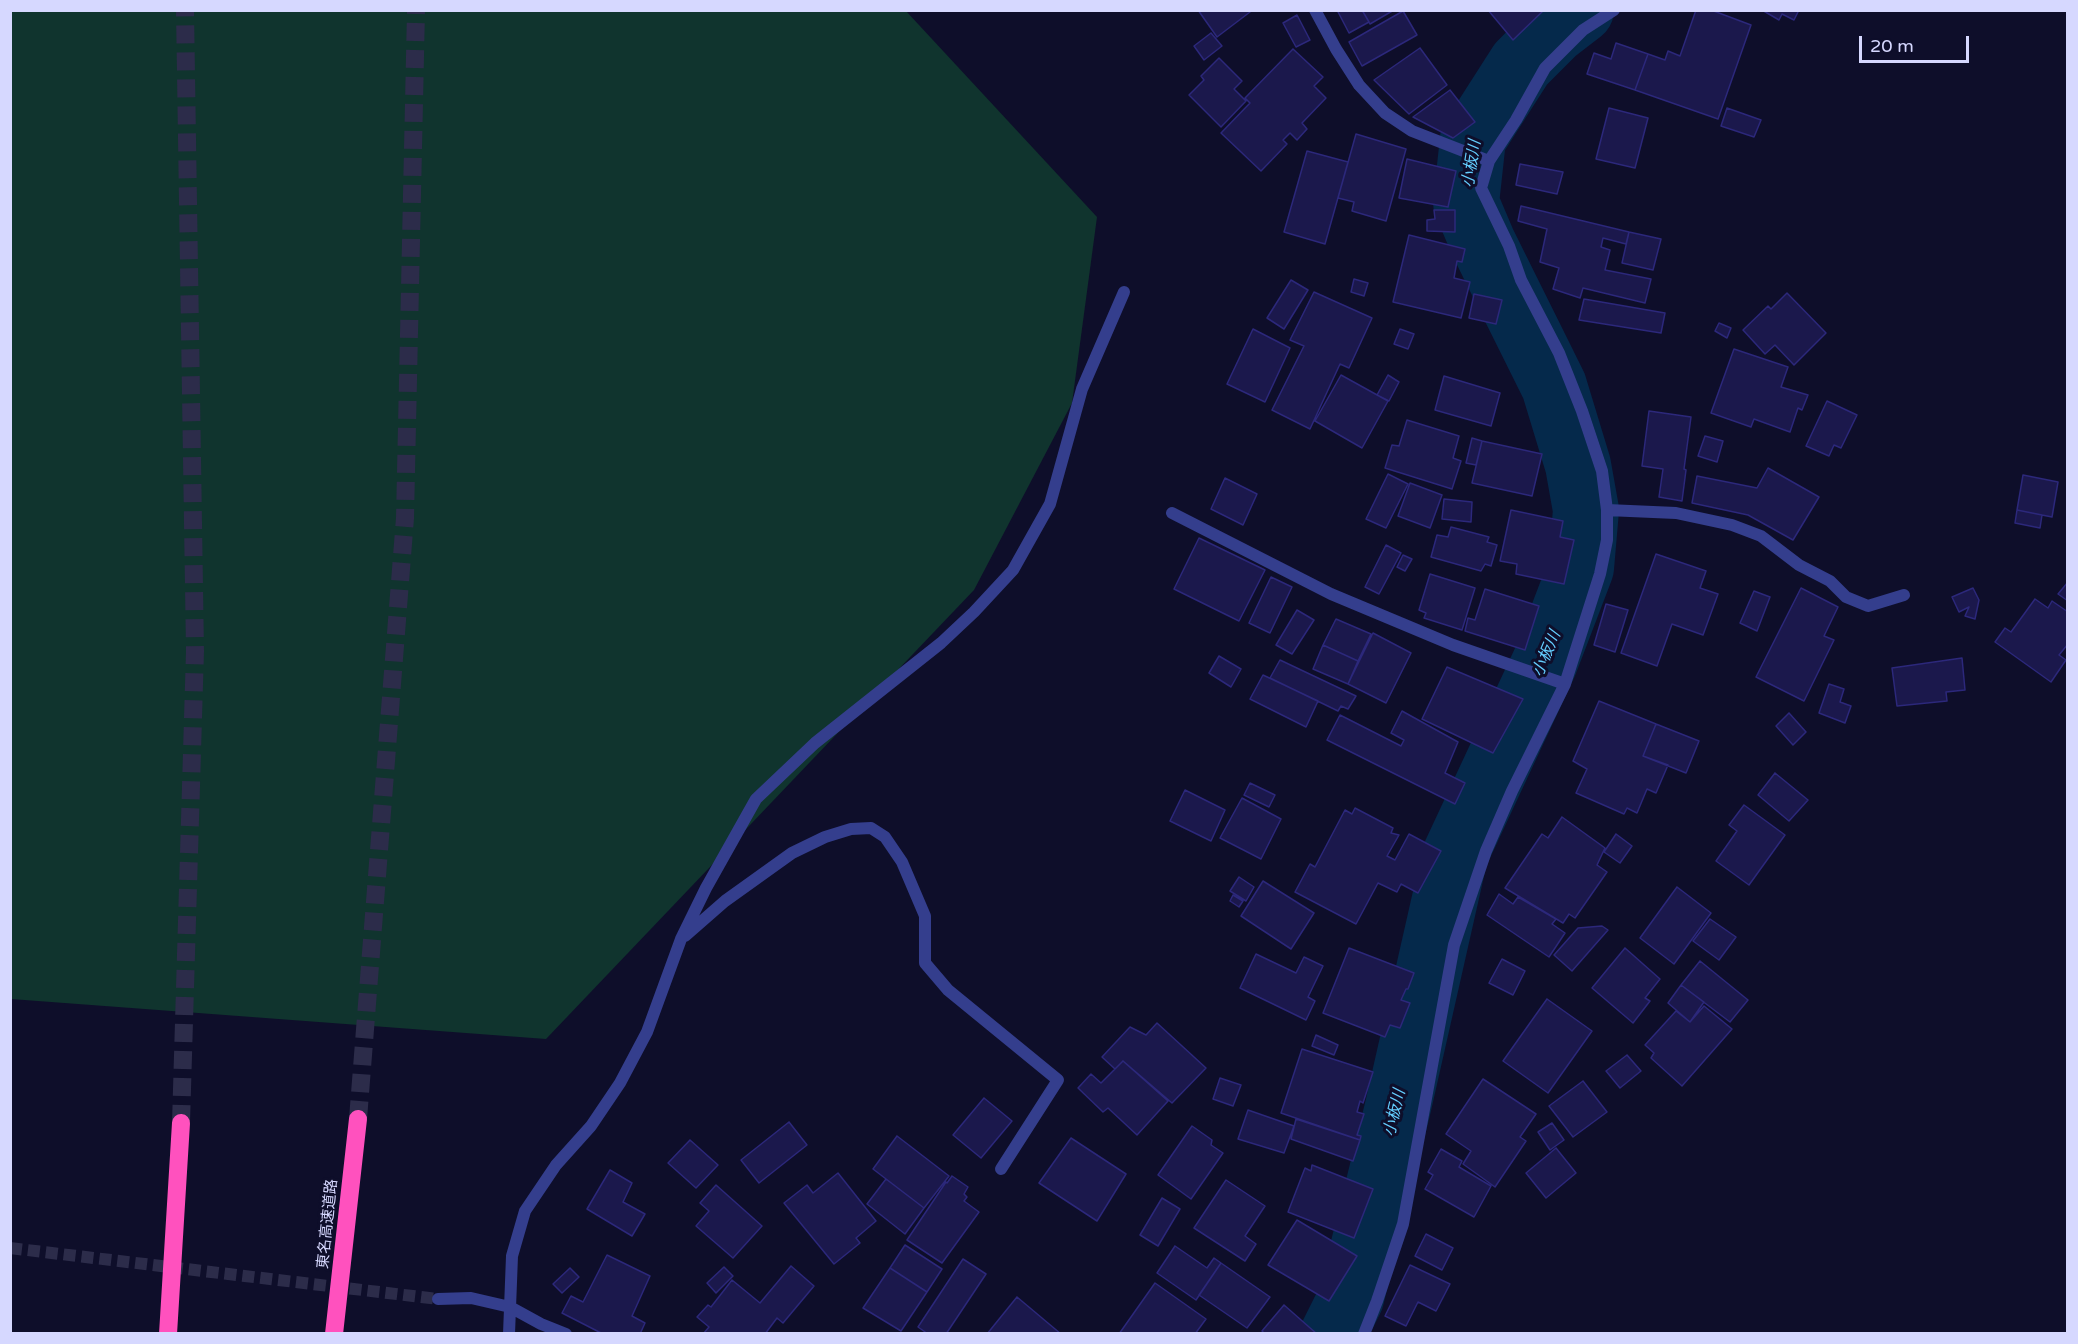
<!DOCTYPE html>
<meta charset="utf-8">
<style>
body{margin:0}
#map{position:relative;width:2078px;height:1344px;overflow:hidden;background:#0e0e2a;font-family:"Varela Round",sans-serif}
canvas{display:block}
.frame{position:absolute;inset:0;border:12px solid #d6d8ff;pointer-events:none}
.scale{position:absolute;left:1859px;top:36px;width:110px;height:27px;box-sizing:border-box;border:3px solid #d6d8ff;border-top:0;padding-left:8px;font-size:18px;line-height:21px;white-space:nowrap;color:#d6d8ff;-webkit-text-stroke:4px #0e0e2a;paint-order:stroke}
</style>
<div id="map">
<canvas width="2078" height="1344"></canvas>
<div class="frame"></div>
<div class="scale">20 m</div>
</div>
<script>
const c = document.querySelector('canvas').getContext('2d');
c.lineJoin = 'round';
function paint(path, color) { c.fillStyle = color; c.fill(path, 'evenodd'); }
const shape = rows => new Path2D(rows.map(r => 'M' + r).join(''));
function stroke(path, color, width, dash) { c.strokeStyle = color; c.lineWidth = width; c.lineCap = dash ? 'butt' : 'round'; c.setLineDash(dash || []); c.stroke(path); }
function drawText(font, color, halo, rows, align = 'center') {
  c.font = font + ' "Varela Round","Noto Sans JP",sans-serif'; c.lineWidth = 6; c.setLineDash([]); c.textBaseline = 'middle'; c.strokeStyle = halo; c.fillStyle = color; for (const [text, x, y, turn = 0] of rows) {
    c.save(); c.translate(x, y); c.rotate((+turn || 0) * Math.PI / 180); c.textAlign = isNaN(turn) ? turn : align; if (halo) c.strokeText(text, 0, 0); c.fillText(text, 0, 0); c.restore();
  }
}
const green = shape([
 [10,11,906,11,1097,217,1072,403,974,590,546,1039,11,999]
]);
const river = shape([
 [1333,1334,1351,1298,1398,1107,1455,855,1545,662,1581,568,1586,510,1578,465,1554,386,1483,243,1466,203,1473,139,1521,64,1555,30,1581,10]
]);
const building = shape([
 [1198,10,1248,10,1250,12,1217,37,1198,10],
 [1337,10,1362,10,1369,22,1349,33,1337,10],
 [1362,10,1394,10,1370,24,1362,10],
 [1488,10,1544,10,1513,40,1488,10],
 [1696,10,1711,10,1751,25,1718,119,1635,90,1648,54,1665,60,1668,51,1680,56,1696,10],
 [1762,10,1799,10,1794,20,1782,14,1779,20,1762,10],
 [1403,11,1417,35,1362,66,1349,42,1403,11],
 [1297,15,1310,40,1296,47,1283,23,1297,15],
 [1211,33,1222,46,1204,60,1194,46,1211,33],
 [1616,43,1648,54,1635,90,1587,74,1594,53,1611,59,1616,43],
 [1420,48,1447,85,1409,114,1374,80,1420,48],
 [1293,49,1323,77,1314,86,1326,98,1302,123,1307,129,1297,140,1290,133,1283,140,1287,144,1261,171,1221,133,1250,103,1245,98,1293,49],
 [1219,58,1242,81,1234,89,1246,101,1221,127,1189,95,1204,80,1201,76,1219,58],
 [1450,90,1475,122,1453,138,1413,117,1450,90],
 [1609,108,1648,118,1635,168,1596,159,1609,108],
 [1727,108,1761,120,1754,137,1721,126,1727,108],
 [1356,134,1406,149,1386,221,1352,211,1354,202,1338,198,1356,134],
 [1307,151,1348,162,1325,244,1284,232,1307,151],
 [1407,159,1456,171,1448,207,1399,198,1407,159],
 [1520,164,1563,172,1557,194,1516,185,1520,164],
 [1521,206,1629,232,1626,244,1603,238,1601,247,1610,250,1605,270,1651,279,1645,303,1583,288,1580,298,1553,289,1559,268,1540,262,1547,229,1518,221,1521,206],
 [1434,210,1455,210,1455,232,1427,231,1427,220,1435,219,1434,210],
 [1629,232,1661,239,1653,270,1622,263,1629,232],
 [1409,235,1465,249,1462,262,1457,261,1454,278,1470,282,1461,318,1393,302,1409,235],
 [1354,279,1368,283,1364,296,1351,292,1354,279],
 [1291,280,1308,290,1284,329,1267,318,1291,280],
 [1314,292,1372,318,1349,368,1340,364,1310,429,1272,410,1304,346,1290,340,1314,292],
 [1787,293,1826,333,1794,365,1775,345,1765,354,1743,330,1768,306,1771,309,1787,293],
 [1474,294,1502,300,1496,324,1469,318,1474,294],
 [1584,299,1665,313,1661,333,1579,320,1584,299],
 [1719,323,1731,328,1727,338,1715,331,1719,323],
 [1253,329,1290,348,1265,402,1227,384,1253,329],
 [1400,329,1414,334,1408,349,1394,344,1400,329],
 [1734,349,1788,367,1781,387,1808,395,1802,410,1798,408,1790,432,1754,419,1751,427,1711,413,1734,349],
 [1341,375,1388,401,1362,448,1315,421,1341,375],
 [1388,375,1399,382,1389,401,1377,395,1388,375],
 [1444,376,1500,393,1491,426,1435,410,1444,376],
 [1827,401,1857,415,1841,448,1834,445,1829,456,1806,446,1827,401],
 [1649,411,1691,417,1684,469,1686,470,1682,501,1659,497,1663,469,1642,466,1649,411],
 [1407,420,1459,436,1453,458,1461,461,1452,489,1385,468,1392,445,1399,446,1407,420],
 [1705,436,1723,441,1717,462,1698,456,1705,436],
 [1472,438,1482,441,1476,465,1466,463,1472,438],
 [1482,441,1542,454,1532,496,1472,483,1482,441],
 [1768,468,1819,497,1793,540,1748,515,1692,503,1697,476,1757,488,1768,468],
 [1388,474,1408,484,1386,528,1366,519,1388,474],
 [2023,475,2058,482,2052,517,2017,510,2023,475],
 [1225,478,1257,494,1243,525,1211,509,1225,478],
 [1410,483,1442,495,1430,528,1398,516,1410,483],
 [1444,499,1472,502,1471,522,1442,519,1444,499],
 [1511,510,1563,521,1560,537,1574,540,1564,584,1516,574,1517,564,1500,561,1511,510],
 [2017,510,2042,515,2040,528,2015,523,2017,510],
 [1451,527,1489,537,1487,542,1497,545,1491,566,1485,564,1481,571,1431,557,1437,535,1448,537,1451,527],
 [1199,538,1265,570,1239,621,1174,589,1199,538],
 [1386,545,1401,553,1379,594,1365,587,1386,545],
 [1656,554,1706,571,1700,588,1718,594,1703,635,1672,624,1657,666,1621,653,1656,554],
 [1403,555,1412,559,1405,571,1397,567,1403,555],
 [1430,574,1475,588,1462,630,1424,618,1426,613,1419,610,1430,574],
 [1271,577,1292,587,1270,633,1249,623,1271,577],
 [2068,582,2068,601,2058,594,2068,582],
 [1801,588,1838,607,1824,636,1834,640,1804,701,1756,677,1801,588],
 [1973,588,1979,600,1975,619,1965,616,1969,607,1959,612,1952,597,1973,588],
 [1485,589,1539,606,1525,650,1465,631,1468,618,1475,620,1485,589],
 [1754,591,1770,597,1757,631,1740,623,1754,591],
 [2035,599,2048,608,2052,601,2068,612,2068,644,2059,655,2066,660,2051,682,1995,642,2005,628,2011,632,2035,599],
 [1606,604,1628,610,1615,652,1594,645,1606,604],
 [1297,610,1314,620,1292,654,1276,645,1297,610],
 [1336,619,1371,634,1358,661,1323,645,1336,619],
 [1373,633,1411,653,1386,703,1348,684,1373,633],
 [1323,645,1358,661,1348,684,1313,669,1323,645],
 [1219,656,1241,669,1231,687,1209,673,1219,656],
 [1962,658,1965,690,1946,692,1947,701,1897,706,1892,668,1962,658],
 [1280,660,1356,696,1348,709,1341,706,1338,711,1270,678,1280,660],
 [1447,667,1523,699,1493,753,1422,719,1447,667],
 [1263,675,1318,701,1306,727,1250,699,1263,675],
 [1829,684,1844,689,1840,702,1851,706,1845,723,1819,713,1829,684],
 [1599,701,1656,724,1643,756,1668,765,1656,793,1647,789,1637,813,1627,808,1624,814,1576,793,1587,769,1573,761,1599,701],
 [1402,711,1458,742,1445,773,1465,783,1455,804,1327,740,1340,715,1401,746,1404,740,1391,733,1402,711],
 [1789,713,1806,732,1793,745,1776,726,1789,713],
 [1656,724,1699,741,1686,773,1643,756,1656,724],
 [1775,773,1808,800,1789,821,1758,795,1775,773],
 [1250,783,1275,795,1269,807,1244,795,1250,783],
 [1185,790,1225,810,1211,841,1170,821,1185,790],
 [1242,798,1281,819,1261,859,1220,838,1242,798],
 [1744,805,1785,835,1749,885,1716,861,1737,831,1729,825,1744,805],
 [1355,808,1393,828,1391,833,1399,835,1387,856,1395,860,1409,834,1441,851,1418,893,1401,884,1397,892,1378,883,1356,924,1295,892,1310,864,1315,867,1345,810,1352,814,1355,808],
 [1562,817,1605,848,1597,865,1607,872,1575,918,1569,914,1563,923,1505,888,1542,834,1548,838,1562,817],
 [1616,834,1632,846,1620,863,1604,852,1616,834],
 [1239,877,1254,887,1246,901,1230,891,1239,877],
 [1263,881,1314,913,1291,949,1241,916,1263,881],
 [1677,887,1711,913,1674,964,1640,938,1677,887],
 [1499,894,1513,904,1518,897,1556,919,1552,924,1565,933,1549,957,1487,915,1499,894],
 [1233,895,1243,901,1239,907,1230,901,1233,895],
 [1710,919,1736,937,1719,960,1693,941,1710,919],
 [1602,926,1608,930,1572,971,1554,955,1578,928,1602,926],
 [1349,948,1414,973,1408,989,1406,989,1401,1000,1410,1003,1400,1028,1390,1025,1385,1037,1323,1013,1349,948],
 [1625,948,1660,979,1645,998,1650,1001,1633,1023,1592,988,1625,948],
 [1256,954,1296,973,1304,957,1323,966,1308,997,1315,1001,1306,1020,1240,988,1256,954],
 [1502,959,1525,971,1513,995,1489,983,1502,959],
 [1700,961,1748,1000,1730,1022,1681,985,1700,961],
 [1681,985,1704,1002,1690,1022,1668,1003,1681,985],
 [1547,999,1592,1031,1548,1093,1503,1061,1547,999],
 [1704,1006,1732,1029,1682,1086,1651,1058,1654,1053,1645,1045,1676,1011,1690,1022,1704,1006],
 [1157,1023,1206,1068,1172,1103,1123,1061,1115,1069,1102,1057,1130,1027,1146,1035,1157,1023],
 [1316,1035,1338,1045,1334,1055,1312,1046,1316,1035],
 [1302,1049,1373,1072,1363,1103,1360,1101,1357,1112,1364,1114,1357,1135,1361,1136,1360,1140,1281,1113,1302,1049],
 [1627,1055,1641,1071,1620,1088,1606,1071,1627,1055],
 [1123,1061,1168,1101,1137,1135,1108,1108,1103,1112,1078,1088,1091,1074,1101,1083,1123,1061],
 [1220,1078,1241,1085,1233,1106,1213,1099,1220,1078],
 [1483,1079,1536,1114,1520,1137,1526,1141,1495,1187,1463,1164,1471,1151,1446,1134,1483,1079],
 [1583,1081,1607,1112,1573,1137,1549,1106,1583,1081],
 [984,1098,1012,1121,981,1158,953,1135,984,1098],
 [1248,1110,1294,1126,1284,1153,1238,1139,1248,1110],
 [1296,1119,1360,1140,1353,1161,1291,1139,1296,1119],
 [789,1122,807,1145,759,1183,741,1160,789,1122],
 [1552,1123,1564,1140,1550,1150,1538,1132,1552,1123],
 [1192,1126,1212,1140,1211,1145,1223,1153,1191,1199,1158,1175,1192,1126],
 [897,1136,949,1176,924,1208,873,1169,897,1136],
 [1071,1138,1126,1174,1097,1221,1039,1183,1071,1138],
 [690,1140,718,1165,696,1188,668,1163,690,1140],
 [1556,1148,1576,1173,1546,1198,1526,1173,1556,1148],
 [1441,1149,1462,1161,1459,1167,1491,1186,1474,1217,1425,1189,1433,1175,1428,1172,1441,1149],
 [1312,1165,1373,1189,1354,1238,1288,1212,1305,1168,1311,1171,1312,1165],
 [610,1170,632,1183,623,1202,645,1214,632,1236,587,1209,610,1170],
 [838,1173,876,1221,856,1238,860,1243,834,1264,784,1203,807,1185,813,1193,838,1173],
 [952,1176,968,1187,964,1194,967,1197,964,1201,979,1212,942,1263,907,1240,946,1182,947,1183,952,1176],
 [886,1179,924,1208,905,1234,867,1204,886,1179],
 [1226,1180,1265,1206,1245,1236,1256,1244,1245,1261,1194,1228,1226,1180],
 [716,1185,762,1226,733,1258,696,1226,709,1211,700,1203,716,1185],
 [1162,1198,1180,1209,1158,1246,1140,1235,1162,1198],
 [1297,1220,1357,1256,1329,1301,1268,1265,1297,1220],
 [1426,1234,1453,1248,1442,1270,1415,1256,1426,1234],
 [905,1245,942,1269,927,1292,890,1268,905,1245],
 [1175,1246,1207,1268,1214,1258,1221,1263,1196,1300,1157,1273,1175,1246],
 [607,1255,650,1276,632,1316,645,1323,640,1334,603,1334,562,1313,571,1296,583,1302,607,1255],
 [963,1259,986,1274,946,1334,928,1334,918,1327,963,1259],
 [1221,1263,1270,1297,1247,1328,1199,1295,1221,1263],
 [1410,1265,1450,1284,1436,1311,1418,1302,1406,1326,1385,1316,1410,1265],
 [791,1266,814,1286,783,1323,777,1318,765,1334,703,1334,709,1327,697,1317,708,1305,711,1307,732,1280,760,1303,791,1266],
 [724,1267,733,1276,716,1293,707,1283,724,1267],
 [570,1268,579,1277,562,1293,553,1284,570,1268],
 [890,1268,927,1292,901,1331,863,1308,890,1268],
 [1155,1283,1206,1319,1195,1334,1119,1334,1155,1283],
 [1017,1297,1061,1334,987,1334,1017,1297],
 [1284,1305,1317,1334,1265,1334,1262,1331,1284,1305]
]);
const streetTunnel = shape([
 [10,1248,438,1299]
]);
const highwayTunnel = shape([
 [358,1119,405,518,416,10],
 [181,1123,195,651,185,10]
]);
const street = shape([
 [1315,10,1336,49,1359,85,1385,113,1412,131,1489,161],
 [1607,510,1676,513,1732,525,1761,536,1799,565,1830,581,1846,597,1868,606,1904,595],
 [1172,513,1331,594,1453,645,1565,684],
 [685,936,725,901,792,853,825,837,851,829,871,828,885,837,902,862,925,916,925,963,948,990,1058,1080,1001,1169],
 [438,1299,471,1298,510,1307,541,1324,566,1334],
 [509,1334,512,1256,525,1211,556,1165,591,1126,620,1083,647,1032,681,939,706,888,756,799,815,743,941,643,974,612,1013,570,1050,504,1082,389,1124,292],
 [1364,1334,1377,1301,1403,1224,1454,945,1486,851,1512,791,1565,684,1600,574,1607,540,1607,510,1602,471,1582,411,1559,353,1521,280,1509,246,1481,188,1489,161,1516,120,1545,68,1583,30,1614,10]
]);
const highway = shape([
 [168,1334,181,1123],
 [334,1334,358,1119]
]);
const streetNames = [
 ["東名高速道路",328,1224,-84]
];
const waterNames = [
 ["小板川",1472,164,-81],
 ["小板川",1547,654,-67],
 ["小板川",1395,1113,-77]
];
paint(green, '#10342e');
stroke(river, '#05294b', 66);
paint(building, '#1b184c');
stroke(building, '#2c287b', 1.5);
stroke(streetTunnel, '#2c2c4a', 12, [12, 6]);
stroke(highwayTunnel, '#2c2c4a', 18, [18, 9]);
stroke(street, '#343e8d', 12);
stroke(highway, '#ff51be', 18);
drawText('15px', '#d6d8ff', '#0e0e2a', streetNames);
drawText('italic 16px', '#64ceff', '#0e0e2a', waterNames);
</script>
